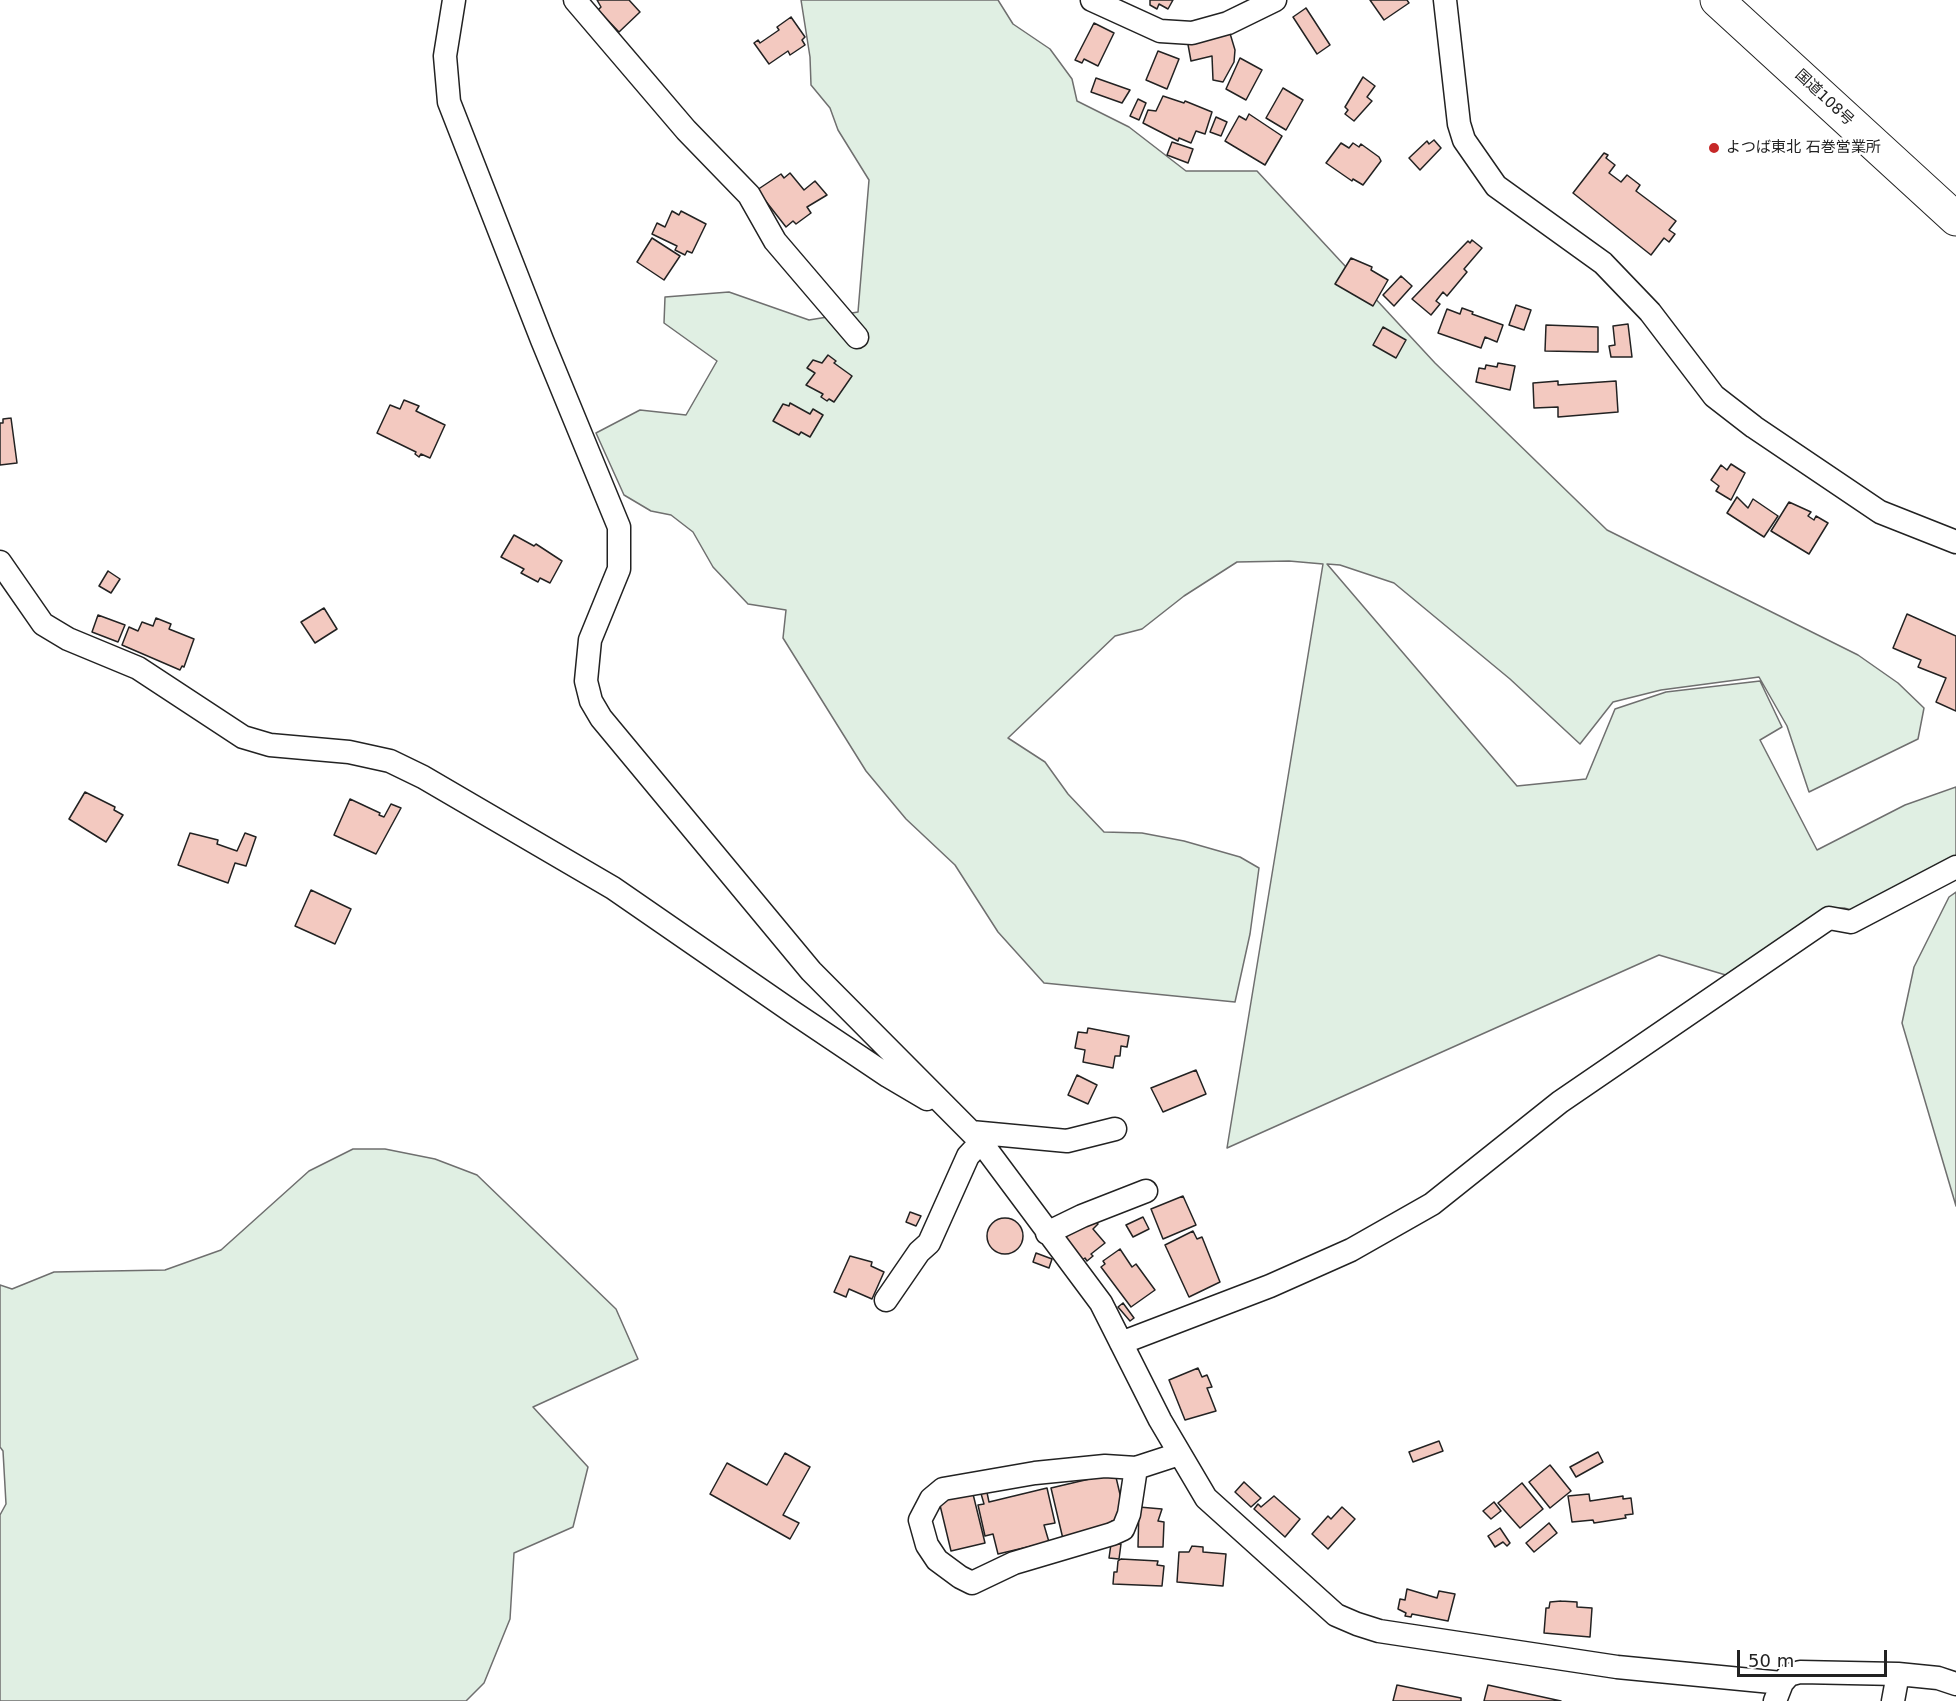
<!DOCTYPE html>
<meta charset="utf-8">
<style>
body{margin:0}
#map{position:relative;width:1956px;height:1701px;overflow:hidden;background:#fff;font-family:"DejaVu Sans",sans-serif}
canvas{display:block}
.scale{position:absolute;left:1737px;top:1650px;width:150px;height:27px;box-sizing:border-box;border:3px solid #222;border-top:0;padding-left:8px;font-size:18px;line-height:21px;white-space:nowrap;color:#222;-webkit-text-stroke:4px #fff;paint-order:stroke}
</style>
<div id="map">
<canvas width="1956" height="1701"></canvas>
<div class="scale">50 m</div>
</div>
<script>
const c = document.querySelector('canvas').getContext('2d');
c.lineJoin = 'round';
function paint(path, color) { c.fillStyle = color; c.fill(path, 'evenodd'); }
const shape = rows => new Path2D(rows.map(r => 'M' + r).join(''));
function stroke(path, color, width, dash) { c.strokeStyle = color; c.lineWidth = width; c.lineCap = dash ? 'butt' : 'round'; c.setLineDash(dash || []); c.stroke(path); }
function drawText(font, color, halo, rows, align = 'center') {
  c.font = font + ' "DejaVu Sans","Noto Sans JP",sans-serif'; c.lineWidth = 4.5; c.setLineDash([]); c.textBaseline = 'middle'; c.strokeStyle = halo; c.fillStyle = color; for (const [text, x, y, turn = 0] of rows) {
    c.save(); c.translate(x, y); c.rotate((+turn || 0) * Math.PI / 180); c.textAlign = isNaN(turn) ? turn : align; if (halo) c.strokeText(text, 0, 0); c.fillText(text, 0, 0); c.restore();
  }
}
const green = shape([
 [801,0,998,0,1013,24,1050,49,1072,79,1077,101,1129,127,1186,171,1257,171,1435,363,1607,530,1858,655,1898,683,1924,708,1918,739,1809,792,1787,726,1759,677,1661,690,1613,702,1580,744,1510,679,1394,583,1340,565,1327,564,1517,786,1586,779,1615,709,1666,692,1760,681,1782,727,1760,740,1817,850,1905,805,1956,787,1956,859,1859,912,1844,908,1828,909,1729,976,1659,955,1227,1148,1323,564,1289,561,1237,562,1184,596,1142,629,1115,636,1008,738,1045,762,1068,794,1104,832,1142,833,1184,841,1240,857,1259,868,1250,934,1235,1002,1044,983,998,932,955,865,906,819,866,771,783,638,786,610,748,604,713,567,693,532,671,515,651,511,624,495,596,433,640,410,686,415,717,361,664,323,665,297,729,292,809,320,858,312,869,180,838,130,830,108,811,85,810,57,801,0],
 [1956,892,1956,1206,1902,1023,1914,967,1949,897,1956,892],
 [353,1149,385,1149,435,1159,477,1175,616,1309,638,1359,533,1407,588,1467,573,1527,514,1553,510,1619,484,1683,466,1701,0,1701,0,1515,6,1504,3,1451,0,1447,0,1285,12,1289,54,1272,165,1270,221,1250,309,1171,353,1149]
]);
const building = shape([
 [597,0,629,0,640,12,619,32,598,10,601,7,597,0],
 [1150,0,1173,0,1168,9,1159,4,1157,9,1150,5,1150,0],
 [1370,0,1407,0,1409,3,1384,20,1370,0],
 [1306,8,1330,45,1317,54,1293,17,1306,8],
 [791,17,805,37,802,40,805,45,790,55,788,51,769,64,754,43,758,40,760,43,779,30,777,27,791,17],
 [1094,23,1114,33,1098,66,1084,59,1082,63,1075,60,1094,23],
 [1229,30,1235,50,1234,62,1223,82,1213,80,1212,56,1191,61,1187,39,1229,30],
 [1158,51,1179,59,1167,89,1146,80,1158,51],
 [1240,58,1262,70,1246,100,1226,89,1240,58],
 [1363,77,1375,86,1367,97,1372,101,1354,121,1345,114,1348,110,1345,107,1363,77],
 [1096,78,1130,90,1122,103,1091,92,1096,78],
 [1283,88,1303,100,1286,130,1266,118,1283,88],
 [1163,96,1184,103,1185,101,1212,112,1205,134,1196,131,1191,143,1179,138,1178,141,1143,123,1148,110,1156,111,1163,96],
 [1138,99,1146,103,1139,120,1130,116,1138,99],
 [1249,114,1282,136,1265,165,1225,141,1239,116,1246,120,1249,114],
 [1216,117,1227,122,1221,136,1210,132,1216,117],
 [1434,140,1441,148,1420,170,1409,158,1427,141,1429,144,1434,140],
 [1172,142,1193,149,1188,163,1167,155,1172,142],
 [1341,143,1349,148,1353,143,1359,147,1361,144,1379,157,1381,161,1363,185,1353,179,1352,181,1326,163,1341,143],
 [1604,153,1608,155,1606,158,1615,165,1609,173,1621,182,1627,175,1640,185,1636,191,1676,221,1669,230,1675,234,1669,242,1664,238,1651,255,1573,193,1604,153],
 [790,173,804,190,815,181,827,195,807,207,811,213,796,224,793,221,786,227,757,190,781,174,784,178,790,173],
 [672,211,679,215,681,211,706,224,692,253,687,251,685,255,675,250,677,246,652,234,657,223,665,227,672,211],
 [652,238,680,256,664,280,637,262,652,238],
 [1472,240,1482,248,1464,269,1467,272,1447,296,1443,292,1436,301,1440,304,1431,315,1412,299,1468,241,1470,243,1472,240],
 [1351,258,1372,267,1371,270,1388,280,1373,306,1335,284,1351,258],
 [1401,276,1412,286,1394,306,1383,295,1401,276],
 [1516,305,1531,310,1524,330,1509,325,1516,305],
 [1462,308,1473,312,1472,314,1503,325,1497,342,1485,337,1481,348,1438,333,1447,309,1460,314,1462,308],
 [1628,324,1632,357,1611,357,1609,346,1615,345,1613,326,1628,324],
 [1546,325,1598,327,1598,352,1545,351,1546,325],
 [1383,327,1406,340,1396,358,1373,345,1383,327],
 [828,355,836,361,834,363,852,376,834,402,829,399,827,401,821,397,823,394,806,385,815,373,807,368,813,360,822,363,828,355],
 [1498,363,1515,366,1510,390,1476,382,1479,368,1485,369,1486,365,1497,367,1498,363],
 [1558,381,1558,385,1616,381,1618,412,1558,417,1558,407,1534,408,1533,383,1558,381],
 [404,400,419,406,416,411,445,425,430,458,421,454,419,457,415,454,416,452,377,433,390,405,400,409,404,400],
 [790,403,810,414,813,409,823,415,810,437,801,432,799,435,773,421,783,404,789,406,790,403],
 [11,418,17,463,0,465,0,423,3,423,3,419,11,418],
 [1731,464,1745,473,1731,500,1716,491,1719,486,1711,480,1721,465,1727,470,1731,464],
 [1737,497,1748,508,1753,499,1778,516,1764,537,1727,513,1737,497],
 [1789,502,1811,512,1808,516,1814,520,1816,516,1828,523,1809,554,1771,531,1789,502],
 [514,535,534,546,536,544,562,561,550,583,540,578,538,582,521,573,524,569,501,557,514,535],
 [108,571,120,579,111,593,99,586,108,571],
 [324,608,337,629,315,643,301,622,324,608],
 [1907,614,1956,636,1956,711,1936,702,1946,678,1918,667,1921,660,1893,648,1907,614],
 [98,615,125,625,118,642,92,632,98,615],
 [156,618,171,624,169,629,194,639,184,667,182,666,180,670,122,645,129,627,138,631,142,622,153,626,156,618],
 [85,792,115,807,114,810,123,815,106,842,69,819,85,792],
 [350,799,380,813,379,815,384,817,391,804,401,808,376,854,334,835,350,799],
 [190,833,218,840,217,844,237,851,245,833,256,837,246,866,235,863,228,883,178,865,190,833],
 [311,890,351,909,335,944,295,926,311,890],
 [1088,1028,1129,1036,1127,1047,1121,1046,1120,1056,1115,1056,1113,1068,1083,1062,1085,1050,1075,1048,1078,1032,1087,1033,1088,1028],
 [1196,1070,1206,1094,1163,1112,1151,1088,1196,1070],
 [1077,1075,1097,1085,1088,1104,1068,1095,1077,1075],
 [1183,1196,1196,1225,1163,1239,1151,1209,1183,1196],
 [910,1212,921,1216,916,1226,906,1222,910,1212],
 [1143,1217,1149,1229,1133,1237,1126,1225,1143,1217],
 '987 1236a18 18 0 1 1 36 0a18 18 0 1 1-36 0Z',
 [1094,1219,1098,1224,1093,1229,1105,1243,1091,1254,1093,1256,1087,1261,1085,1258,1082,1260,1062,1234,1094,1219],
 [1193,1231,1197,1239,1202,1237,1220,1282,1189,1297,1165,1245,1193,1231],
 [1120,1249,1132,1267,1136,1264,1155,1290,1131,1307,1101,1267,1105,1264,1103,1261,1120,1249],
 [1036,1253,1052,1259,1049,1268,1033,1262,1036,1253],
 [850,1256,872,1262,871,1266,884,1272,872,1299,849,1289,846,1297,834,1292,850,1256],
 [1123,1303,1134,1318,1130,1321,1118,1307,1123,1303],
 [1198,1368,1202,1377,1207,1375,1212,1387,1207,1388,1216,1411,1185,1420,1169,1380,1198,1368],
 [1439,1441,1443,1451,1413,1462,1409,1452,1439,1441],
 [1598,1452,1603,1462,1576,1477,1570,1467,1598,1452],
 [785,1453,810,1467,783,1515,799,1523,790,1539,710,1494,727,1463,767,1485,785,1453],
 [1550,1465,1571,1491,1550,1508,1529,1482,1550,1465],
 [1115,1473,1123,1507,1121,1519,1112,1521,1113,1526,1063,1539,1051,1488,1115,1473],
 [1244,1482,1261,1498,1251,1507,1235,1492,1244,1482],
 [1522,1483,1543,1509,1520,1528,1498,1503,1522,1483],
 [986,1488,989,1502,1047,1488,1055,1523,1044,1525,1049,1542,998,1554,993,1534,985,1536,978,1505,984,1504,980,1490,986,1488],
 [973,1494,985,1543,951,1551,939,1501,973,1494],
 [1589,1494,1590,1501,1623,1496,1623,1499,1631,1498,1633,1514,1625,1515,1626,1518,1594,1523,1593,1520,1572,1522,1568,1496,1589,1494],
 [1274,1496,1300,1519,1285,1537,1254,1509,1258,1504,1261,1507,1274,1496],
 [1494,1502,1501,1511,1491,1519,1483,1511,1494,1502],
 [1139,1507,1162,1509,1158,1521,1164,1522,1163,1547,1138,1547,1139,1507],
 [1342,1507,1355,1519,1328,1549,1312,1534,1328,1516,1331,1519,1342,1507],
 [1549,1523,1557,1533,1534,1552,1526,1543,1549,1523],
 [1500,1528,1510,1543,1507,1546,1503,1542,1495,1547,1488,1536,1500,1528],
 [1111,1544,1121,1544,1119,1559,1109,1558,1111,1544],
 [1192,1546,1203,1547,1203,1552,1226,1554,1223,1586,1177,1582,1179,1552,1189,1552,1192,1546],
 [1121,1559,1158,1561,1157,1565,1164,1566,1162,1586,1113,1584,1114,1572,1117,1572,1118,1561,1121,1559],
 [1407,1589,1437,1598,1439,1591,1455,1594,1448,1621,1412,1614,1411,1617,1405,1616,1406,1613,1398,1609,1400,1599,1405,1600,1407,1589],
 [1561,1601,1577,1602,1577,1607,1592,1608,1590,1637,1544,1633,1546,1608,1549,1608,1550,1602,1561,1601],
 [1397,1685,1461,1698,1461,1701,1393,1701,1397,1685],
 [1488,1685,1561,1701,1484,1701,1488,1685]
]);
const minor = shape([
 [454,0,445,56,449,102,542,340,619,527,619,569,590,640,586,681,591,701,601,718,811,971,981,1142,1101,1303,1160,1420,1206,1498,1336,1615,1357,1624,1379,1631,1617,1667,1782,1683],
 [575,0,686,130,749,195,775,241,857,337],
 [1092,0,1160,31,1192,33,1228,23,1275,0],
 [1445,0,1459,124,1464,140,1496,186,1603,263,1650,312,1714,396,1754,427,1880,512,1956,542],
 [0,562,43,624,68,639,138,668,243,737,270,745,349,752,390,761,423,777,613,888,794,1013,888,1076,927,1099],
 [971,1132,1067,1141,1115,1129],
 [1047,1233,1082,1216,1146,1191],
 [886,1300,919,1252,929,1243,968,1156,981,1142],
 [1121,1343,1270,1286,1351,1250,1432,1204,1560,1102,1829,918,1851,922,1956,867],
 [1136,1468,1105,1466,1035,1473,943,1489,931,1499,920,1520,927,1545,937,1560,960,1577,972,1583,1014,1563,1112,1534,1123,1529,1129,1514,1136,1468,1179,1454],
 [1775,1701,1782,1683,1789,1675,1800,1672,1898,1674,1938,1678,1956,1684],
 [1893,1701,1898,1674]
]);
const highway = shape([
 [1717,0,1956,219]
]);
const markers = [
 [1714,148,6,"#c62828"]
];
const streetNames = [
 ["国道108号",1824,98,43]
];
const poiNames = [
 ["よつば東北 石巻営業所",1726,148]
];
paint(green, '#e0efe3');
stroke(green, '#6f6f6f', 1.5);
paint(building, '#f3c9c0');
stroke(building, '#222', 1.5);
stroke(minor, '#222', 25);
stroke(highway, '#222', 35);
stroke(minor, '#fff', 22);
stroke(highway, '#fff', 33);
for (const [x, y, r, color] of markers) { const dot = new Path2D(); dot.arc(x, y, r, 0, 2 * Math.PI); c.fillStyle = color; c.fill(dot); stroke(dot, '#fff', 2); }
drawText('15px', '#222', '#fff', streetNames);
drawText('15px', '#222', '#fff', poiNames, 'left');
</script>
